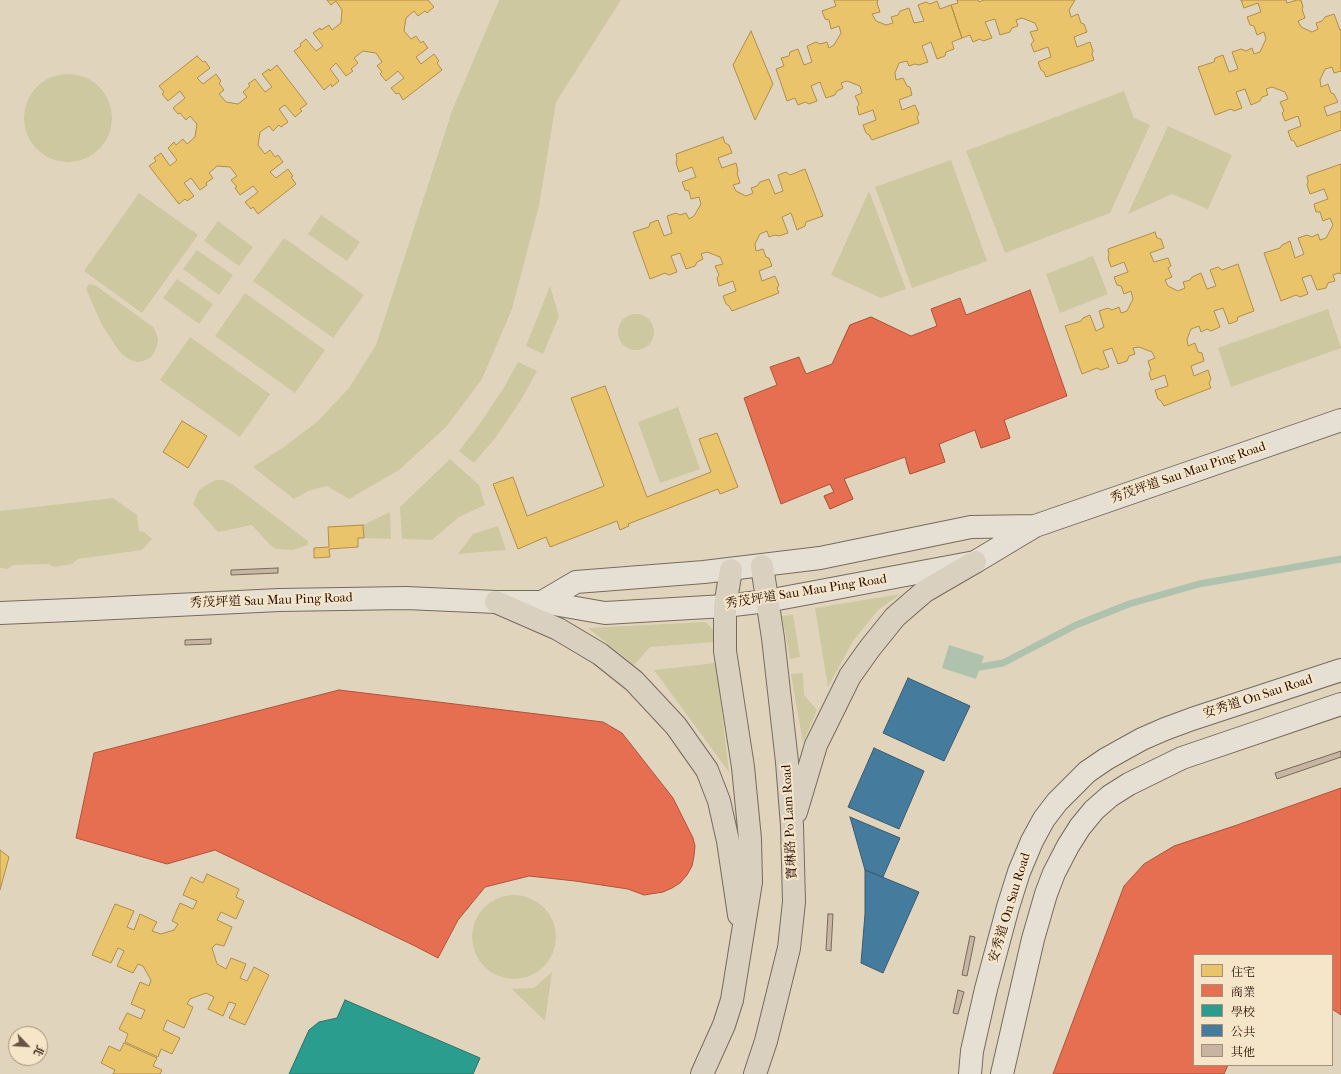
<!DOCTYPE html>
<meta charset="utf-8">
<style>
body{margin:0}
#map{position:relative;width:1341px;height:1074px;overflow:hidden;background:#e1d4bd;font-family:"IM FELL French Canon","Noto Serif TC",serif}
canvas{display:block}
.legend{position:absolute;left:1193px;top:954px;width:140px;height:112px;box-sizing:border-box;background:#f5e6ca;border:1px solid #a4907a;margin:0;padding:5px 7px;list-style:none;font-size:12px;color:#2b0e02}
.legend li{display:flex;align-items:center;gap:8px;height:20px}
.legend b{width:20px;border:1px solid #a4907a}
.north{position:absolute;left:8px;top:1026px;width:40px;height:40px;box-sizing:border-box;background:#f5e6ca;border:1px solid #a4907a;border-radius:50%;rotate:115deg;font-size:11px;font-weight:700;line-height:16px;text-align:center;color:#2b0e02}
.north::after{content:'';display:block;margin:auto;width:14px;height:18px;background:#6b5343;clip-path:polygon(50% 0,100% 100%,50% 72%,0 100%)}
</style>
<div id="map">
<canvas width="1341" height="1074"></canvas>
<ul class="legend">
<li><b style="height:11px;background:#e9c46a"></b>住宅</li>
<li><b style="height:11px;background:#e76f51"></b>商業</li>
<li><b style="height:11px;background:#2a9d8f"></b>學校</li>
<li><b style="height:11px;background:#457b9d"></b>公共</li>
<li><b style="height:11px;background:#c7b4a1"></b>其他</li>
</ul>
<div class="north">北</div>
</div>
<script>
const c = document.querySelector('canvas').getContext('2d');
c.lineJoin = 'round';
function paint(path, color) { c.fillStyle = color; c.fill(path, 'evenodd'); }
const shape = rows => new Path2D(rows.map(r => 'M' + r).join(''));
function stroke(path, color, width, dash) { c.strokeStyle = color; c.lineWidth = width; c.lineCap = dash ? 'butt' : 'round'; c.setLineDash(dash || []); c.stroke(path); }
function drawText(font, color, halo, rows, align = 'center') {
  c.font = font + ' "IM FELL French Canon","Noto Serif TC",serif'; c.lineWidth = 4; c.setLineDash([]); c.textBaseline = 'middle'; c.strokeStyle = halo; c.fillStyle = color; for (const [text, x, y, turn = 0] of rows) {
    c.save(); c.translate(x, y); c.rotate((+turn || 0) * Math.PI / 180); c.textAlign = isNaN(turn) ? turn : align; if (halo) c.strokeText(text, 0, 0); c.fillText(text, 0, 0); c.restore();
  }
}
const green = shape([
 [499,0,621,0,556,102,539,206,512,309,482,379,446,427,399,470,349,499,327,486,308,491,294,499,253,467,284,447,318,421,349,388,376,345,452,111],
 '24 118a44 44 0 1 1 88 0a44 44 0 1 1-88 0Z',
 [1124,91,1134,118,1150,125,1110,213,1005,253,966,151],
 [1168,126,1232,155,1208,209,1172,194,1128,214],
 [951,160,987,261,912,288,875,187],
 [869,191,906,289,881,298,831,275],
 [139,193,198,235,142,313,84,271],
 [321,215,360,242,347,261,308,234],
 [218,221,253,247,239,266,204,241],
 [284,238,364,295,333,338,253,281],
 [197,250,233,275,219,295,183,269],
 [1093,256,1108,294,1060,313,1046,274],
 [177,279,213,304,199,324,163,298],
 [89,284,95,285,153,327,156,333,158,339,157,346,154,353,150,358,143,361,137,362,130,360,124,356,119,351,102,325,86,289],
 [550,286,559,316,543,354,526,346],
 [245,293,325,350,295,393,215,336],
 [1328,309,1341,348,1231,387,1218,348],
 '618 332a18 18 0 1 1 36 0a18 18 0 1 1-36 0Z',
 [190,337,270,394,240,437,160,380],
 [518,362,537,371,521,400,496,437,474,463,459,451,481,422,503,389],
 [678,407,700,469,660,483,638,422],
 [450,459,479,485,485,505,459,517,432,540,402,539,400,507],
 [216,480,223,480,232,484,308,541,308,545,293,550,276,549,270,545,252,525,218,532,193,504,199,490,208,484],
 [113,498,137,515,139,531,144,532,152,539,142,550,78,559,72,564,54,567,48,564,13,565,7,569,0,568,0,511],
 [390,512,391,539,364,538,363,525],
 [498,526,506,550,458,554,473,534],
 [901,594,878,610,853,641,828,687,815,608],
 [793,615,800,657,790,659,782,616],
 [705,622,715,631,715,642,650,647,634,665,588,628],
 [716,663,729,772,654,670],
 [803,673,804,695,817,710,803,743,791,674],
 '472 937a42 42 0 1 1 84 0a42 42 0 1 1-84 0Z',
 [552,972,545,1021,512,989,534,988]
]);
const water = shape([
 [949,645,984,656,976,679,942,668]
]);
const homes = shape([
 [327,0,428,0,434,7,427,13,425,11,418,16,414,11,406,18,404,31,411,39,416,36,421,43,423,41,428,48,416,57,421,64,434,54,439,61,437,63,442,70,403,100,399,93,396,94,391,88,404,78,398,71,386,81,380,74,382,72,377,66,382,62,376,53,363,51,354,58,358,63,351,69,353,71,346,76,336,63,330,69,339,81,332,87,331,84,324,90,294,51,301,46,300,44,306,39,316,51,323,46,313,33,320,28,321,30,329,25,332,30,341,23,342,10,336,1,331,5,327,0],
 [834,0,878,0,877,3,880,12,872,14,876,21,886,25,893,23,891,17,898,15,900,11,909,8,914,23,924,21,918,5,926,2,930,4,937,1,940,9,951,5,962,38,952,42,954,49,946,52,945,56,937,59,931,42,922,46,928,62,919,65,915,64,909,66,907,61,899,63,895,73,896,80,903,78,907,86,910,87,912,95,899,100,902,110,915,105,919,114,917,117,919,123,872,140,869,135,866,133,863,125,876,120,873,110,859,115,857,107,859,104,855,96,862,93,860,86,847,81,841,83,843,88,837,91,835,95,826,98,820,82,811,86,817,101,809,104,805,102,798,105,795,98,787,101,776,69,784,66,781,58,789,56,790,52,798,49,804,65,812,62,807,46,816,42,820,44,827,42,829,48,834,45,841,33,839,26,831,29,829,20,825,19,822,11,836,6,834,0],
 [957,0,978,0,979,2,984,0,1075,0,1069,10,1071,17,1078,14,1081,23,1084,24,1087,32,1074,37,1077,47,1090,42,1093,51,1092,54,1094,60,1046,77,1044,72,1041,70,1038,62,1051,57,1048,47,1034,52,1031,44,1034,41,1030,32,1038,30,1035,23,1022,18,1016,20,1018,26,1012,28,1010,32,1000,35,995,19,985,22,992,38,983,41,980,39,973,42,970,35,962,38,951,5,958,3,957,0],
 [1241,0,1286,0,1287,3,1297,0,1301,0,1303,7,1302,9,1305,18,1298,21,1301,27,1312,32,1318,29,1316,23,1322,21,1325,17,1334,14,1340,30,1341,29,1341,71,1334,73,1332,67,1325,69,1320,80,1321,87,1328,84,1331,93,1334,94,1338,102,1324,107,1327,116,1341,111,1341,130,1297,147,1294,141,1291,140,1288,131,1301,126,1298,116,1285,121,1282,113,1284,111,1280,102,1288,99,1285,92,1272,87,1266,89,1268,95,1262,97,1260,101,1251,105,1245,89,1236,92,1242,108,1234,111,1231,109,1215,115,1198,67,1214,62,1215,58,1223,55,1229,72,1238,69,1232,52,1241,49,1246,51,1252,48,1254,54,1260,52,1266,39,1264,32,1257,35,1254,26,1250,25,1247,17,1261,12,1258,3,1244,8,1241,0],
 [751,31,773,84,755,120,733,65,751,31],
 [197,56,203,62,205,61,210,68,197,78,203,84,216,74,221,81,219,83,224,90,219,94,226,102,238,104,247,97,243,92,250,86,248,84,255,79,265,92,272,87,262,74,269,69,270,71,277,65,307,104,300,109,302,111,295,117,285,105,279,109,288,122,281,127,279,125,273,131,269,126,260,132,258,145,265,154,270,150,275,157,278,155,283,162,270,172,276,178,288,169,293,176,291,177,296,184,258,214,253,207,251,209,245,202,258,192,253,186,240,195,235,188,237,187,231,180,237,176,230,167,217,166,209,173,213,178,206,183,207,185,200,190,191,178,184,183,194,196,187,201,185,199,179,204,149,166,156,161,154,158,161,153,170,166,177,160,168,148,174,142,176,145,183,139,187,144,195,137,197,124,190,116,186,120,180,113,178,114,173,108,185,98,180,91,168,101,162,94,164,92,159,86,197,56],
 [723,137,725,143,729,145,732,153,718,158,722,168,736,163,738,171,737,173,740,183,733,185,736,191,746,196,753,193,751,188,757,186,760,182,769,179,775,194,783,191,778,175,786,172,790,175,805,169,823,216,806,222,805,226,797,230,791,213,782,217,788,233,779,236,775,235,769,237,767,231,760,234,755,244,756,251,763,249,766,257,769,258,772,266,759,271,762,281,775,276,779,285,777,288,779,293,732,311,729,306,726,304,723,296,736,291,733,281,719,286,717,278,719,275,715,266,723,264,720,257,707,252,701,254,703,259,697,262,695,266,686,269,680,253,671,256,677,272,669,275,665,273,650,279,633,232,649,227,650,223,658,220,664,236,672,233,667,216,676,213,680,215,686,213,689,219,694,216,701,204,699,197,691,199,689,191,685,190,682,182,696,177,692,167,679,172,676,163,677,160,676,154,723,137],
 [1341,164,1341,274,1338,273,1333,275,1335,281,1328,283,1326,288,1317,290,1311,275,1302,278,1308,294,1300,297,1296,295,1281,301,1264,253,1280,248,1282,245,1290,241,1295,258,1304,254,1298,238,1307,235,1312,237,1318,234,1320,240,1326,238,1333,225,1330,218,1323,221,1320,212,1316,212,1314,204,1328,199,1324,189,1310,194,1307,185,1308,182,1307,176,1341,164],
 [1155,232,1157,238,1161,239,1164,248,1150,253,1154,262,1168,258,1171,266,1168,268,1172,277,1165,280,1168,286,1178,291,1185,288,1183,282,1190,280,1192,277,1201,273,1207,289,1216,286,1210,270,1218,267,1222,270,1238,264,1254,311,1238,317,1237,321,1229,324,1223,308,1214,311,1220,327,1211,331,1207,329,1201,332,1199,326,1191,329,1187,339,1188,346,1195,343,1198,352,1202,353,1204,361,1191,366,1194,376,1208,370,1211,379,1209,383,1211,388,1164,406,1161,401,1158,399,1155,390,1168,386,1165,375,1151,380,1149,373,1151,370,1148,361,1155,358,1152,352,1139,347,1133,348,1135,354,1129,356,1127,361,1118,364,1112,348,1103,351,1109,367,1101,370,1097,368,1082,374,1065,326,1081,321,1083,318,1090,315,1096,331,1104,327,1099,311,1108,308,1112,310,1119,307,1121,313,1127,311,1133,299,1131,291,1124,294,1121,286,1117,285,1114,277,1128,272,1124,262,1111,267,1108,258,1109,255,1108,249,1155,232],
 [966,315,1015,339,1026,369,1004,420,1010,438,981,448,975,430,957,422,949,439,939,444,945,462,910,474,906,462,922,455,920,450,903,442,897,459,869,470,850,462,844,479,853,499,830,509,824,496,834,492,830,484,815,490,769,468,756,431,777,385,806,374,821,382,838,375,846,356,838,351,850,325,871,317,899,331,893,340,911,349,928,342,937,326,966,315],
 [960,346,993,361,978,395,945,380,960,346],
 [906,367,939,382,924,416,891,401,906,367],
 [853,388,886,403,871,437,838,422,853,388],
 [801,408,834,423,818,457,785,442,801,408],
 [605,386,647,497,711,472,699,439,717,433,738,487,720,494,718,489,628,524,629,526,620,530,617,521,550,547,546,537,518,549,493,484,513,477,527,516,604,486,571,398,605,386],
 [182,421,207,436,188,468,163,452,182,421],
 [363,525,364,538,358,538,358,547,329,549,330,557,314,558,314,548,329,547,328,527,363,525],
 [349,710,576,725,629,817,608,829,565,755,497,752,491,836,454,834,459,749,348,745,349,737,243,756,257,827,216,836,202,765,108,785,104,761,349,710],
 [0,850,9,857,0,890,0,850],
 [207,874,239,889,236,897,244,901,236,919,221,912,217,920,232,927,224,946,216,944,212,948,217,964,226,969,231,958,246,964,240,978,247,981,254,967,269,975,245,1025,229,1018,236,1004,229,1002,223,1016,208,1009,214,997,206,993,190,999,187,1004,193,1007,184,1028,167,1020,163,1030,180,1038,172,1054,161,1049,158,1057,125,1042,128,1034,119,1029,127,1013,141,1019,145,1010,131,1004,140,982,149,986,151,980,143,966,138,964,133,973,117,966,124,951,118,948,111,963,92,955,115,904,134,911,127,927,134,930,140,914,157,922,152,931,161,934,174,930,178,924,172,921,180,903,193,909,197,901,183,895,191,877,203,883,207,874],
 [1152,924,1167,930,1163,938,1169,940,1167,945,1168,948,1165,956,1148,950,1144,958,1162,964,1159,972,1156,972,1150,988,1141,984,1135,1001,1145,1004,1141,1014,1120,1006,1116,1013,1129,1019,1126,1027,1136,1031,1140,1019,1147,1022,1148,1019,1157,1023,1150,1040,1158,1043,1165,1026,1175,1030,1174,1033,1185,1037,1187,1035,1194,1038,1194,1043,1189,1056,1194,1058,1194,1065,1226,1065,1222,1074,1146,1074,1151,1062,1143,1058,1137,1074,1133,1074,1128,1072,1128,1069,1122,1067,1127,1053,1112,1047,1105,1064,1118,1069,1116,1074,1085,1074,1088,1066,1080,1062,1088,1041,1097,1045,1126,969,1117,965,1126,944,1135,948,1140,935,1146,938,1152,924],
 [1341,960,1341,1006,1332,1000,1332,993,1336,986,1332,984,1332,979,1339,968,1337,966,1341,960],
 [124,1043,157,1058,153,1066,162,1070,160,1074,113,1074,115,1070,101,1063,109,1046,120,1051,124,1043]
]);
const shops = shape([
 [1030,290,1067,396,1004,420,1010,438,981,448,975,430,939,444,945,462,910,474,905,457,844,479,853,499,830,509,824,496,834,492,830,484,781,504,744,398,777,385,770,367,799,357,806,374,832,364,850,325,871,317,911,336,937,326,931,309,960,298,966,315,1030,290],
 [339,690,603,722,622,733,673,798,693,838,695,846,694,856,692,866,687,875,680,883,672,888,663,892,644,895,628,889,575,881,529,876,485,887,458,920,438,958,415,946,215,850,167,864,76,838,94,753,339,690],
 [1341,788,1341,1015,1332,1009,1332,955,1194,955,1194,1065,1228,1065,1224,1074,1053,1074,1124,886,1144,864,1174,846,1237,825,1341,788]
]);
const schools = shape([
 [345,1000,480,1058,473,1074,289,1074,309,1030,319,1022,337,1018,345,1000]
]);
const public = shape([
 [908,678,970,706,944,761,883,733,908,678],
 [874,748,924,771,899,829,848,807,874,748],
 [850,817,900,838,883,877,865,870,850,817],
 [865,870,919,892,883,973,861,963,865,914,865,870]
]);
const stream = shape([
 [980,667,1003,663,1076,625,1129,604,1199,584,1341,559]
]);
const building = shape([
 [278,568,278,573,231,575,231,570,278,568],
 [211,639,211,644,185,645,185,640,211,639],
 [1341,751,1341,757,1277,779,1275,773,1341,751],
 [828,914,833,914,831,951,826,950,828,914],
 [970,936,975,937,967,976,962,975,970,936],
 [958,990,964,992,958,1014,953,1013,958,990]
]);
const secondary = shape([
 [542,602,576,582,704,572,820,558,971,527,1034,526],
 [0,613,94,609,279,600,406,598,496,602,542,602,605,613,725,606,767,601,975,562,1035,526,1341,420],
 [970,1074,972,1051,986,989,1008,907,1019,872,1032,841,1044,819,1057,802,1087,772,1106,759,1142,739,1165,729,1192,719,1341,670],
 [1002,1074,1033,939,1046,894,1054,873,1068,846,1080,827,1094,810,1110,796,1129,784,1182,758,1341,704]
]);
const primary = shape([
 [496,602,558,629,600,654,634,681,676,726,707,770,719,801,728,841,739,915],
 [796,812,816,745,850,676,870,648,895,617,925,591,975,562],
 [702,1074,724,1025,732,1000,751,882,750,839,743,767,725,651,725,606,731,570],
 [755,1074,766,1041,789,948,794,902,792,826,787,762,773,638,762,566]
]);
const streetNames = [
 ["秀茂坪道 Sau Mau Ping Road",1188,473,-19],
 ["秀茂坪道 Sau Mau Ping Road",806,592,-9],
 ["秀茂坪道 Sau Mau Ping Road",271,601,-2],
 ["安秀道 On Sau Road",1258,697,-18],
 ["寶琳路 Po Lam Road",790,822,-93],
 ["安秀道 On Sau Road",1010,908,-73]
];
paint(green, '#cdc8a0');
paint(water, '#afc2ae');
paint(homes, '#e9c46a');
stroke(homes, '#b08d4b', 1);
paint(shops, '#e76f51');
stroke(shops, '#af5239', 1);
paint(schools, '#2a9d8f');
stroke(schools, '#2a7265', 1);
paint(public, '#457b9d');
stroke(public, '#3d5a6e', 1);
stroke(stream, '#afc2ae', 7);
paint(building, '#c7b4a1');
stroke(building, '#766a5d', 1);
stroke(secondary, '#766a5d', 24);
stroke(primary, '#766a5d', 24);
stroke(secondary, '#e6e0d4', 22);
stroke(primary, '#dad0c0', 22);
drawText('13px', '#2b0e02', '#f5e6ca', streetNames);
</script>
